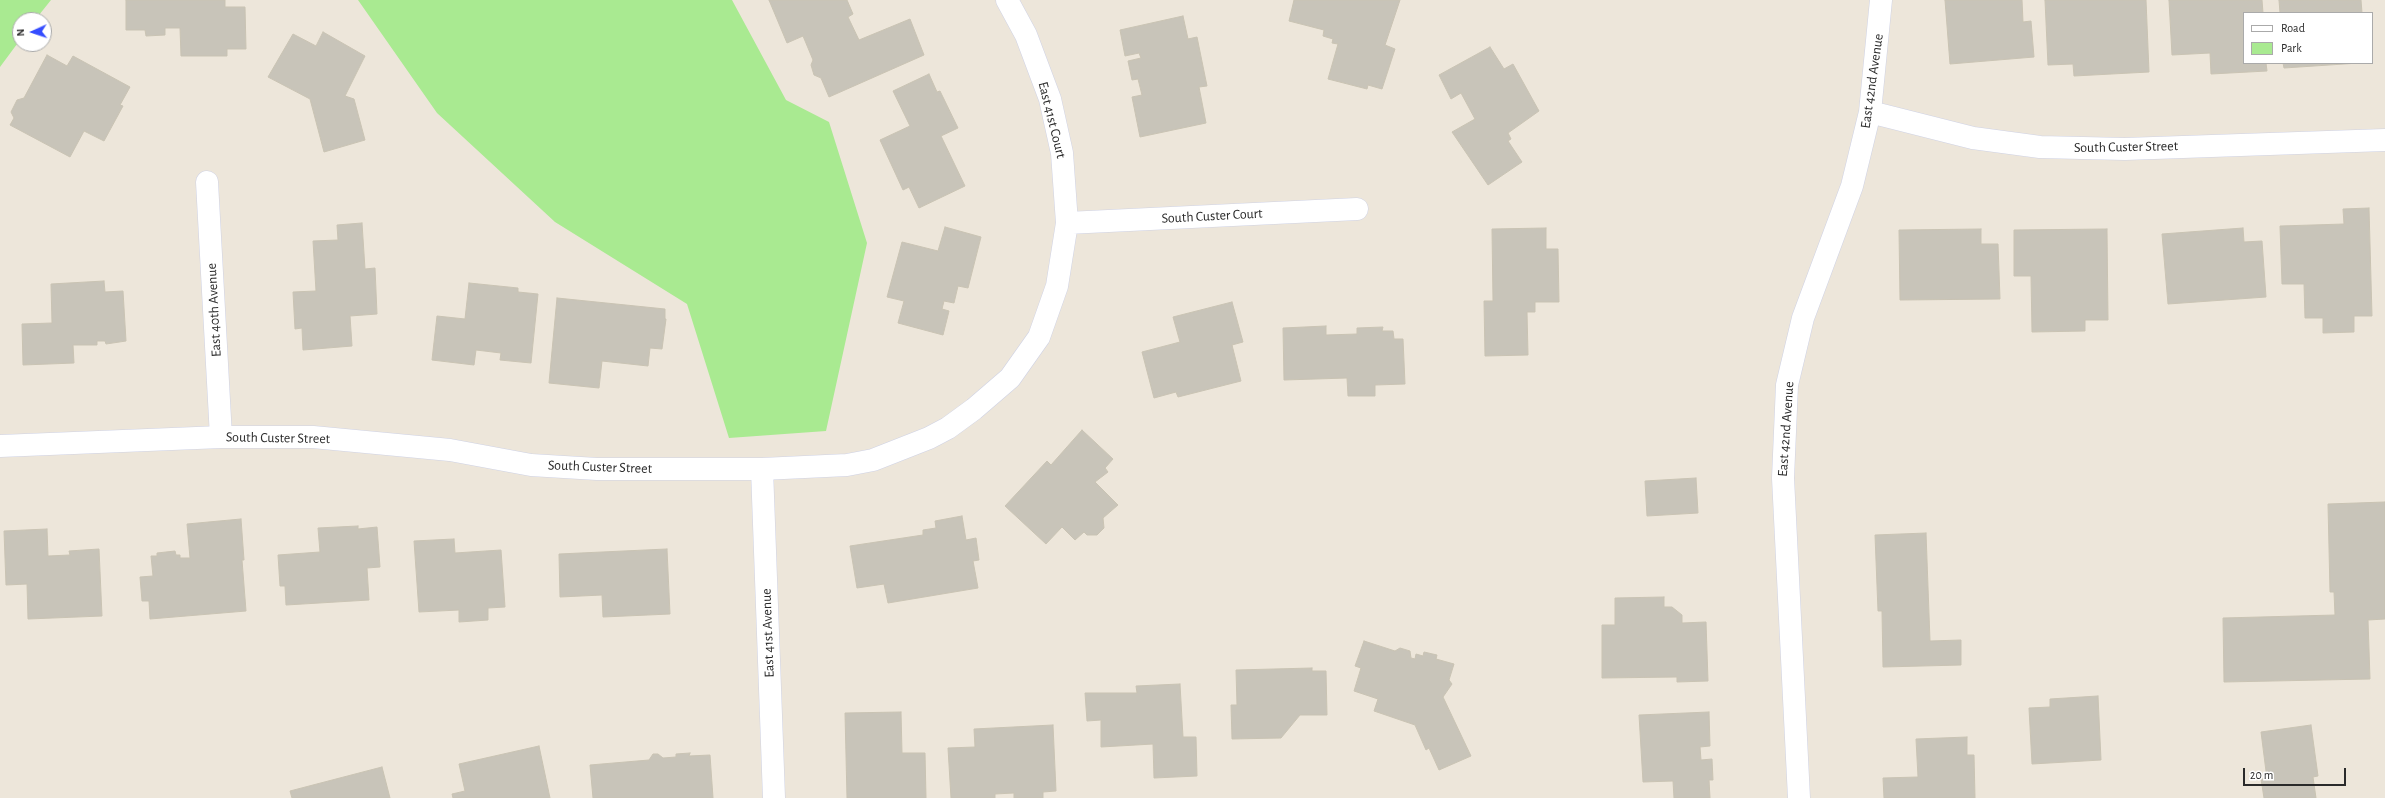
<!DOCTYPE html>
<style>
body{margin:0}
#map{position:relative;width:2385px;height:798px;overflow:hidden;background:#ede6da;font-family:"Alegreya Sans",sans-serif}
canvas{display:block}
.legend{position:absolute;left:2243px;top:12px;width:130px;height:52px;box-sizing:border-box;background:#fff;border:1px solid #aaa;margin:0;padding:5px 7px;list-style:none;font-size:12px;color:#2a2a2a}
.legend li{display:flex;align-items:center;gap:8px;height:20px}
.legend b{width:20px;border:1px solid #aaa}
.north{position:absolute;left:12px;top:12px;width:40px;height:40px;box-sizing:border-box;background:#fff;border:1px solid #aaa;border-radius:50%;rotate:267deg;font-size:11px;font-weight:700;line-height:16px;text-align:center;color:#2a2a2a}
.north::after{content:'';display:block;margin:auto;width:14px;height:18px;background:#354dff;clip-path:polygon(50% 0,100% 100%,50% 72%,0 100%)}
.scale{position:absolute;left:2243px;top:768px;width:103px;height:18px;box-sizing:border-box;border:2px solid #2a2a2a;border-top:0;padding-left:5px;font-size:12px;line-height:14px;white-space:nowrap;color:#2a2a2a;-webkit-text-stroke:3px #fff;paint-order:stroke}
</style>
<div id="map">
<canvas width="2385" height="798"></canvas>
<ul class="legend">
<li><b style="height:5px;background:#fff"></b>Road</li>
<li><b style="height:11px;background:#a9ea91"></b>Park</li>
</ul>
<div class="north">N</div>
<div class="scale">20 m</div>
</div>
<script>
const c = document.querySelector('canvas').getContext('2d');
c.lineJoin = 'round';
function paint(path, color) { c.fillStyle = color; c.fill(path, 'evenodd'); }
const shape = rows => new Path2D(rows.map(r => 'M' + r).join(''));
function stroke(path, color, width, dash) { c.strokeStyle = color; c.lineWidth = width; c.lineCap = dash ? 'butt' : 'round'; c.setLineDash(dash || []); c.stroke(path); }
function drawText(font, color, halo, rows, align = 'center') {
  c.font = font + ' "Alegreya Sans",sans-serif'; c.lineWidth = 4; c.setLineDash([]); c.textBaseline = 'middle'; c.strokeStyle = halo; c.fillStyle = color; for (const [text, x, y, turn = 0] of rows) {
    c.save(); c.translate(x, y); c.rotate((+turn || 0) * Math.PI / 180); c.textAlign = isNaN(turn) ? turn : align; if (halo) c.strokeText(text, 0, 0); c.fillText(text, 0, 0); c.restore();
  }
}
const green = shape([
 [0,0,51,0,35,20,20,20,20,40,0,67],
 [358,0,732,0,786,100,829,122,867,243,826,431,729,438,687,304,555,222,437,113]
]);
const building = shape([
 [126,0,225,0,225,7,245,7,246,49,227,49,227,56,181,56,180,28,165,28,165,35,146,36,145,30,126,30,126,0],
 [769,0,847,0,853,14,848,17,859,40,910,19,924,55,829,97,821,78,814,75,811,65,813,60,803,36,787,43,769,0],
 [1294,0,1400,0,1385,45,1395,49,1382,89,1368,85,1367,89,1328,79,1338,44,1332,43,1333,39,1323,36,1324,30,1289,21,1294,0],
 [1945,0,2022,0,2023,22,2031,21,2034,57,1950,64,1945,0],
 [2045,0,2146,0,2149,72,2074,76,2073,64,2048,65,2045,0],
 [2169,0,2262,0,2263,13,2244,13,2244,63,2266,63,2267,71,2211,74,2210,53,2172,55,2169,0],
 [2279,0,2361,0,2362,13,2280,13,2279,0],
 [1183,16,1188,39,1197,37,1207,86,1199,87,1206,123,1140,137,1132,97,1142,95,1138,79,1132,80,1128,61,1141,58,1139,53,1125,56,1120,30,1183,16],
 [323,32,365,56,345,96,354,99,365,140,324,152,310,99,268,77,293,34,316,46,323,32],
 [1490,47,1504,69,1513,64,1539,111,1508,133,1511,139,1508,141,1522,162,1488,185,1452,132,1475,119,1461,93,1451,99,1439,75,1490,47],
 [47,55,67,66,73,56,130,87,120,105,123,106,104,141,84,131,70,157,10,125,14,118,11,112,17,100,24,98,47,55],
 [2283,63,2359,63,2284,68,2283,63],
 [929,74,937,92,940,91,958,128,941,136,965,186,919,208,909,187,903,190,880,140,910,126,893,91,929,74],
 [2369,208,2372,316,2354,316,2354,332,2323,333,2323,318,2305,318,2304,284,2282,284,2280,226,2344,224,2343,209,2369,208],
 [362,223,365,269,375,268,377,314,350,316,352,346,303,350,302,328,295,329,293,292,316,291,313,241,338,240,337,225,362,223],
 [945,227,981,237,968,288,958,286,954,303,944,301,942,309,949,311,943,335,898,323,904,301,887,297,902,242,938,251,945,227],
 [1546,228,1546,249,1558,249,1559,302,1535,302,1535,312,1527,312,1528,355,1485,356,1484,301,1493,301,1492,229,1546,228],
 [2243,228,2244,242,2262,241,2266,297,2168,304,2162,234,2243,228],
 [1981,229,1981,244,1998,244,2000,299,1900,300,1899,230,1981,229],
 [2107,229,2108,320,2085,320,2085,331,2032,332,2031,276,2014,276,2014,230,2107,229],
 [104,281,105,292,123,291,126,341,106,344,105,341,97,341,97,345,73,345,74,363,23,365,22,324,52,323,51,284,104,281],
 [469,283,518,288,518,292,538,294,531,363,500,360,501,353,476,350,474,365,432,360,437,316,465,319,469,283],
 [557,298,665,309,665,319,666,319,662,349,650,348,648,366,602,361,599,388,549,383,557,298],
 [1232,302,1243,342,1232,345,1241,381,1178,397,1176,392,1154,398,1142,352,1180,342,1173,317,1232,302],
 [1326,326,1326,335,1357,334,1357,328,1383,327,1382,331,1393,331,1394,339,1403,339,1405,384,1375,385,1375,396,1348,396,1347,378,1284,380,1283,328,1326,326],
 [1082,430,1113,459,1105,468,1108,472,1095,482,1118,505,1103,518,1104,528,1097,535,1087,535,1084,532,1075,540,1062,527,1046,544,1005,506,1047,461,1051,465,1082,430],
 [1696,478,1698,513,1647,516,1645,481,1696,478],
 [2385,502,2385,619,2368,620,2370,679,2224,682,2223,618,2335,615,2334,592,2330,592,2328,504,2385,502],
 [962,516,966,540,976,538,979,560,973,561,978,588,888,603,884,584,857,588,850,546,923,535,923,530,936,528,935,521,962,516],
 [241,519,244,560,242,560,246,611,150,619,149,601,142,601,140,577,153,576,151,556,157,556,157,553,175,551,176,555,180,555,180,558,190,558,187,524,241,519],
 [358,526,358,529,377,527,380,567,367,568,369,600,286,605,285,586,280,586,278,555,320,552,318,528,358,526],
 [47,529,48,556,70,555,69,551,99,549,102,616,28,619,27,584,6,585,4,531,47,529],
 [1926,533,1930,641,1961,640,1961,665,1883,667,1882,611,1878,611,1875,535,1926,533],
 [454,539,455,553,501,550,505,607,488,608,488,620,459,622,459,610,419,612,414,541,454,539],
 [667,549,670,614,603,617,602,595,560,597,559,554,667,549],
 [1664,597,1664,607,1672,607,1682,615,1682,623,1706,622,1708,681,1677,682,1677,677,1602,678,1602,625,1615,625,1615,598,1664,597],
 [1364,641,1395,651,1400,648,1410,651,1411,658,1415,659,1416,654,1423,656,1424,652,1437,655,1436,659,1454,664,1449,680,1452,684,1443,697,1471,756,1439,770,1429,748,1426,750,1415,725,1374,711,1378,699,1354,691,1361,668,1355,666,1364,641],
 [1312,668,1312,671,1326,671,1327,715,1300,715,1281,738,1232,739,1231,705,1237,705,1236,670,1312,668],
 [1180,684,1183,737,1196,737,1197,776,1154,778,1153,744,1101,747,1101,720,1087,721,1085,693,1137,693,1136,686,1180,684],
 [2098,696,2101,760,2032,764,2029,708,2050,707,2050,699,2098,696],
 [901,712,902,753,925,753,926,798,847,798,845,713,901,712],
 [1709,712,1710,746,1700,747,1701,760,1712,759,1713,780,1709,780,1710,798,1674,798,1673,781,1643,782,1639,715,1709,712],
 [1053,725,1056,791,1043,792,1043,798,1014,798,1014,793,995,794,995,798,951,798,948,748,975,747,974,729,1053,725],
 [2311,725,2318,776,2313,777,2316,798,2264,798,2261,779,2267,779,2261,732,2311,725],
 [1967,737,1967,755,1974,755,1975,798,1884,798,1883,778,1918,777,1916,739,1967,737],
 [539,746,550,798,453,798,452,794,465,791,459,764,539,746],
 [690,753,689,756,710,755,713,798,593,798,590,765,649,760,653,754,658,754,663,758,676,757,676,754,690,753],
 [382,767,390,798,292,798,290,791,382,767]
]);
const minor = shape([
 [1870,112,1973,138,2040,147,2125,149,2385,140],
 [207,182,221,437],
 [1067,223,1357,209],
 [0,446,221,437,313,437,450,450,531,465,597,469,762,469,847,465,873,460,929,438,948,428,974,409,1010,378,1039,337,1057,286,1067,223,1062,153,1050,99,1026,35,1007,0],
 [762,469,774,798],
 [1799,798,1783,478,1787,385,1803,318,1852,186,1870,112,1881,0]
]);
const streetNames = [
 ["East 42nd Avenue",1872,81,-82],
 ["East 41st Court",1052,120,76],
 ["South Custer Street",2126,147,-1],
 ["South Custer Court",1212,216,-3],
 ["East 40th Avenue",214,310,-93],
 ["East 42nd Avenue",1786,429,-86],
 ["South Custer Street",278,438,1],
 ["South Custer Street",600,467,2],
 ["East 41st Avenue",768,633,-92]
];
paint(green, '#a9ea91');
paint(building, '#c8c4b9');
stroke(building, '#c9c3b3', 1);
stroke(minor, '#cfd2e4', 23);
stroke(minor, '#fff', 22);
drawText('14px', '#2a2a2a', '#fff', streetNames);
</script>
